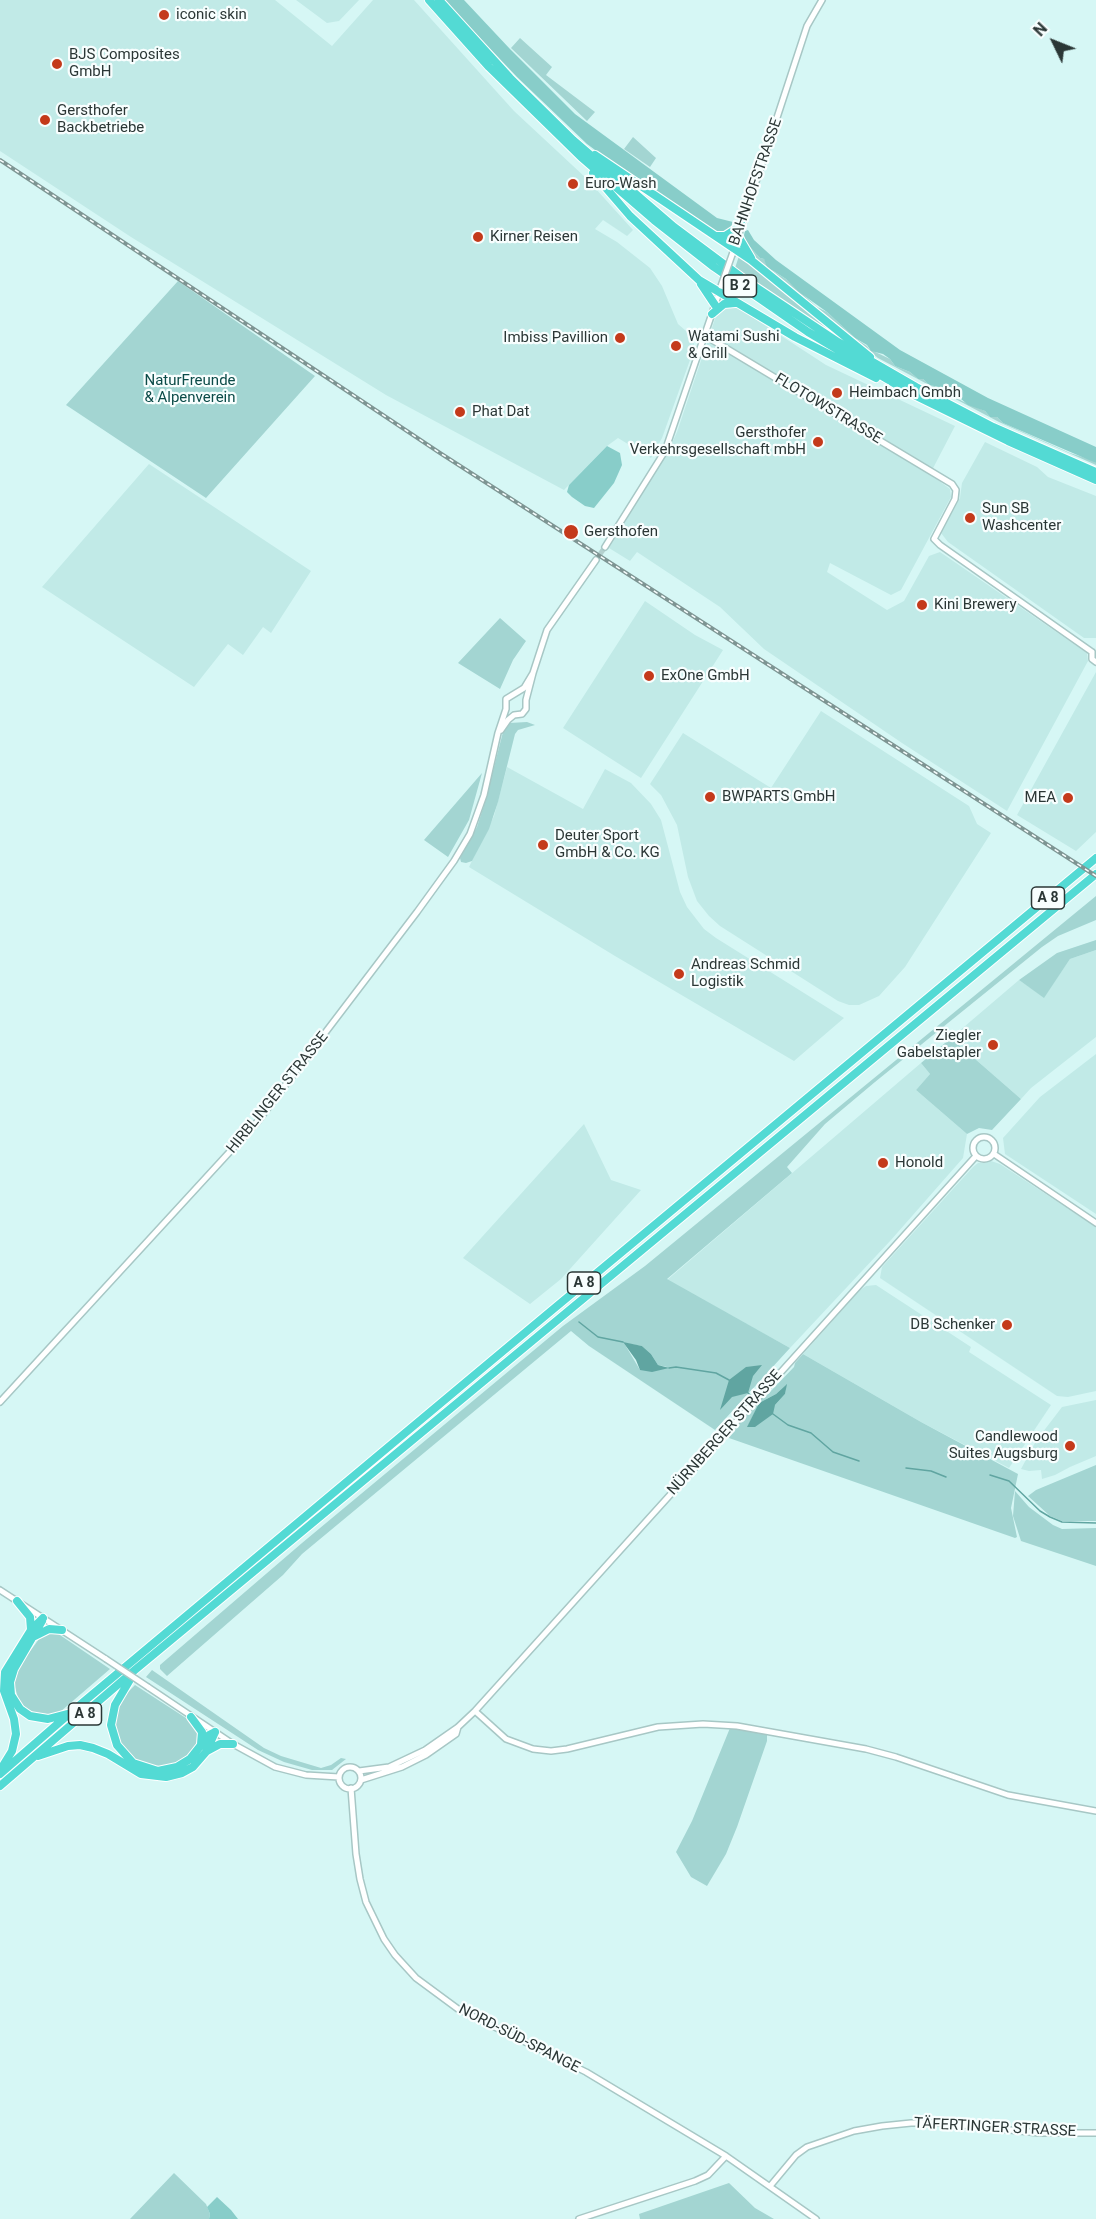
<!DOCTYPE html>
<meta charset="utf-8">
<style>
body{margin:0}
#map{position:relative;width:1096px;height:2219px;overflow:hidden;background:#d6f7f5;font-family:Roboto,sans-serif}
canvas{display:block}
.north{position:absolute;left:1024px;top:12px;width:60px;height:60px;-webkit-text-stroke:4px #f8fefe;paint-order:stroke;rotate:313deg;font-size:16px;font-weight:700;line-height:24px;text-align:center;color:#2b3736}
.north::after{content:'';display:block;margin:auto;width:21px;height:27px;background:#2b3736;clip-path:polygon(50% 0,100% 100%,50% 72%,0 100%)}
</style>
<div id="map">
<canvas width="1096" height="2219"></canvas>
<div class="north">N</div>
</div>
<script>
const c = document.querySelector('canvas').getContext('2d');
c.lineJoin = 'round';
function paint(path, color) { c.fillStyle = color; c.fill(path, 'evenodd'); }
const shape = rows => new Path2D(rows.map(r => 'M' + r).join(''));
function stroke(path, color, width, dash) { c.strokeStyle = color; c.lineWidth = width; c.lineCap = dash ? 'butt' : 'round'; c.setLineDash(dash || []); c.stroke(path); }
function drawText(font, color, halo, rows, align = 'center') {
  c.font = font + ' Roboto,sans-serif'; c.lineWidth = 4.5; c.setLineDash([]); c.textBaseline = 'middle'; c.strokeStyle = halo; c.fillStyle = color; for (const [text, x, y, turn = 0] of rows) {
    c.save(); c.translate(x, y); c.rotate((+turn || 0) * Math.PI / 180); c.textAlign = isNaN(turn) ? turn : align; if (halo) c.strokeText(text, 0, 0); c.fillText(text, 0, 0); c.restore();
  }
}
const built = shape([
 [0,0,275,0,332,46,373,0,414,0,514,111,586,178,633,230,627,236,603,220,595,229,617,242,650,268,662,286,678,324,693,337,694,345,690,360,662,438,651,458,618,438,607,446,564,490,386,395,131,237,0,151],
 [296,0,359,0,339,21,327,23],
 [734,305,826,365,955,426,930,474,950,489,951,497,901,590,891,595,830,563,827,572,887,610,904,601,929,556,940,552,1087,653,1088,661,1007,811,902,743,764,649,720,607,637,552,630,561,609,548,669,450,677,432,717,313,726,306],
 [985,442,1037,467,1048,477,1096,496,1096,638,1084,638,948,542,941,533,960,498,962,483],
 [149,464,311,571,271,633,263,627,243,655,228,644,194,687,42,587],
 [645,601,695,635,723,650,641,778,563,728],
 [1096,672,1096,832,1076,851,1017,815],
 [821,711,969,806,977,824,991,833,905,967,879,996,859,1005,849,1005,838,1001,720,926,709,916,697,901,688,877,677,825,661,795,650,784,683,733,771,788],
 [507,767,583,809,605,769,631,783,651,804,661,820,680,892,687,907,704,929,716,938,844,1018,794,1061,615,956,469,867,494,816],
 [1096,950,1096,1037,1031,1088,1021,1099,951,1038,1019,980,1044,997,1070,959],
 [1096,1054,1096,1214,1005,1154,1003,1138,1040,1097],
 [921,1063,930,1074,916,1090,967,1134,963,1158,891,1240,790,1348,667,1280],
 [584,1124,611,1180,641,1190,561,1279,530,1304,463,1258],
 [991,1161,1000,1164,1096,1227,1096,1391,1068,1397,1057,1396,880,1278,882,1267,973,1167,978,1163],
 [876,1285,971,1347,969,1352,1051,1405,1009,1468,921,1422,803,1354,860,1290,866,1286],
 [1096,1400,1096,1456,1070,1467,1055,1475,1042,1479,1041,1470,1029,1471,1021,1469,1036,1441,1062,1407]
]);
const green = shape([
 [520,38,552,67,546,75,595,112,587,121,511,48],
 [633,137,656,158,650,167,624,149],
 [747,247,750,247,760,258,764,259,773,271,786,279,817,307,827,312,855,338,867,346,869,349,890,359,895,366,910,372,918,379,923,379,929,385,939,387,962,401,985,411,990,417,997,417,1003,423,1070,453,1089,459,1096,463,1096,465,999,422,878,358,761,264],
 [739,256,741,256,856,348,738,271,735,268],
 [178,281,315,376,206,498,66,405],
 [500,618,526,641,513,660,500,689,458,663],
 [527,722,535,725,518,730,515,734,498,802,489,829,472,861,466,863,461,862,460,858,477,827,485,802,503,732,509,723],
 [482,773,469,820,448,857,424,840],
 [1096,896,1096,920,1058,936,1042,947,875,1082,825,1124,787,1167,792,1173,667,1279,790,1348,715,1430,589,1346,571,1331,302,1554,283,1575,167,1676,160,1669,160,1665,302,1543,563,1326,645,1266],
 [624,1343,642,1346,651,1354,658,1365,667,1367,640,1370],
 [1096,940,1096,950,1070,959,1044,998,1019,980,1057,953],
 [951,1038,1021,1099,992,1130,979,1128,967,1134,916,1090,930,1074,921,1063],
 [803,1354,921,1422,1018,1474,1011,1508,1017,1537,1015,1538,729,1438,728,1435,765,1394,769,1393,794,1367,795,1363],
 [786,1385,785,1394,775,1405,748,1426,759,1403,776,1394],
 [1096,1465,1096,1521,1062,1521,1050,1516,1028,1496,1036,1490],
 [1015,1491,1029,1507,1053,1525,1062,1529,1096,1528,1096,1566,1021,1541,1013,1516],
 [49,1633,57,1633,110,1669,60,1712,53,1715,33,1712,25,1707,19,1701,14,1684,20,1665,39,1639],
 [152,1670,264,1748,281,1756,321,1768,331,1765,341,1758,346,1759,332,1770,312,1770,284,1762,258,1750,146,1677],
 [135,1685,189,1720,195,1726,201,1739,199,1747,180,1765,158,1769,132,1759,119,1741,115,1729,115,1716,122,1698],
 [730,1728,767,1734,767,1741,737,1827,726,1854,707,1886,691,1877,676,1852,692,1821],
 [174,2173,206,2204,210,2214,209,2219,130,2219],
 [729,2183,755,2208,774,2219,640,2219,639,2214]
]);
const forest = shape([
 [444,0,464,0,510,49,575,114,717,218,733,222,730,229,726,232,717,234,618,167,587,144,517,77],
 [748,230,754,240,776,260,900,350,988,398,1096,447,1096,463,1003,423,997,417,990,417,985,411,968,405,960,398,939,387,929,385,923,379,918,379,910,372,895,366,890,359,883,354,871,351,867,345,855,338,827,312,799,292,786,279,767,267,764,259,760,258,750,247,747,247,744,235,745,231],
 [607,446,620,453,622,465,614,483,594,508,585,506,572,497,567,492,569,485],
 [217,2197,231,2210,238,2219,209,2219,210,2214,207,2207]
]);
const water = shape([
 [623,1342,642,1346,651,1354,658,1365,669,1368,652,1372,640,1370,636,1360],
 [762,1365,753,1376,748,1393,732,1397,720,1410,729,1380,746,1367],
 [787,1384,785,1394,775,1405,773,1414,755,1427,747,1427,759,1403,776,1394]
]);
const stream = shape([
 [579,1322,598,1337,623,1342],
 [669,1368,676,1367,716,1373,729,1380],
 [748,1393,754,1398],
 [773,1414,788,1425,811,1433,833,1452,859,1461],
 [906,1468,931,1471,946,1477],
 [990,1475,1009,1481,1040,1511,1050,1517,1062,1522,1096,1523]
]);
const secondaryTunnel = shape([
 [596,560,605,547]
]);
const secondary = shape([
 [732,255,807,26,822,0],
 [704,335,952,484,956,490,955,499,934,539,940,545,1092,652],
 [605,547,665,451,720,290],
 [1092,652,1092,659,1096,662],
 [501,730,508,720,514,715,522,714,526,709,526,700,533,673,547,630,596,560],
 '973 1148a11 11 0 1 1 22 0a11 11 0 1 1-22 0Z',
 [994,1154,1096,1223],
 [0,1402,258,1121,417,912,454,861,470,834,484,795,498,733,506,709,506,699,524,688,533,673],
 [0,1590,106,1659],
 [148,1687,233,1744,275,1767,306,1775,339,1777],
 [475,1711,506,1739,533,1749,551,1751,567,1749,658,1727,703,1724,737,1726,866,1749,896,1757,1008,1795,1096,1811],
 '339 1778a11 11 0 1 1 22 0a11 11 0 1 1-22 0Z',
 [359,1771,389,1767,425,1750,458,1727,475,1711,976,1156],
 [361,1780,402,1767,426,1755,456,1734,458,1727],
 [351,1788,356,1854,360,1879,366,1902,384,1939,395,1955,416,1978,458,2009,586,2072,726,2156,816,2219],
 [771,2185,796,2155,807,2147,854,2131,882,2126,911,2123,943,2123,1039,2133,1096,2133],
 [579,2219,695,2181,708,2175,726,2156]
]);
const highway = shape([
 [429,0,489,67,581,157,654,220,714,267,808,332,914,395,1008,441,1096,480],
 [439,0,510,78,573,140,674,227,745,280,838,342,916,387,993,427,1096,472],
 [595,155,751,260,870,357],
 [593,173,630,216,699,280,795,337,876,378],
 [716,236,725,236,742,225],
 [738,236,751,258],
 [701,284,715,305],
 [712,314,724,304,735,303],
 [17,1601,30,1617,31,1630],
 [42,1621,14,1669,10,1682,11,1695,20,1709,30,1716,48,1719,67,1714],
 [35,1636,49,1629,62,1630],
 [131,1678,115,1705,111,1725,117,1745,133,1763,158,1771,177,1767,190,1759,209,1735,215,1732],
 [191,1717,202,1732,201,1744],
 [207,1751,220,1744,233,1744],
 [38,1756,68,1746,80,1745,93,1748,108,1754,141,1774,166,1777,182,1773,193,1767,206,1752,215,1732],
 [1,1769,12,1751,16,1734,14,1719,4,1691,5,1672,31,1630,43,1618],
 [0,1774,69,1714,545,1316,1096,858],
 [0,1786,136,1669,1096,874]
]);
const rail = shape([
 [0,160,440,453,1096,876]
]);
const secondaryBridge = shape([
 [721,286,732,255],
 [106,1659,148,1687]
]);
const markers = [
 [164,15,6,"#c43a1b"],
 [57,64,6,"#c43a1b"],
 [45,120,6,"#c43a1b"],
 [573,184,6,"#c43a1b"],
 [478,237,6,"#c43a1b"],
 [620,338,6,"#c43a1b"],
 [676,346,6,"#c43a1b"],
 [837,393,6,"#c43a1b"],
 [460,412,6,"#c43a1b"],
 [818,442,6,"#c43a1b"],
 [970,518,6,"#c43a1b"],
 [571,532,8,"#c43a1b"],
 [922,605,6,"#c43a1b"],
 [649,676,6,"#c43a1b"],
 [710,797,6,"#c43a1b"],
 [1068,798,6,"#c43a1b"],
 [543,845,6,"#c43a1b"],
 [679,974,6,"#c43a1b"],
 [993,1045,6,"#c43a1b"],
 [883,1163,6,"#c43a1b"],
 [1007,1325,6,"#c43a1b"],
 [1070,1446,6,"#c43a1b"]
];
const shields = [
 [740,286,33],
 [1048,898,33],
 [584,1283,33],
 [85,1714,33]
];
const shieldNames = [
 ["B 2",740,286],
 ["A 8",1048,898],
 ["A 8",584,1283],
 ["A 8",85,1714]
];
const poiNames = [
 ["iconic skin",176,15],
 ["BJS Composites",69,55],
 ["GmbH",69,72],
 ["Gersthofer",57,111],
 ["Backbetriebe",57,128],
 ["Euro-Wash",585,184],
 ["Kirner Reisen",490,237],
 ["Watami Sushi",688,337],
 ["& Grill",688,354],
 ["Imbiss Pavillion",608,338,"right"],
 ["Heimbach Gmbh",849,393],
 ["Phat Dat",472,412],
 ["Gersthofer",806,433,"right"],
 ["Verkehrsgesellschaft mbH",806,450,"right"],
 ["Sun SB",982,509],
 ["Washcenter",982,526],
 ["Gersthofen",584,532],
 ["Kini Brewery",934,605],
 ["ExOne GmbH",661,676],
 ["BWPARTS GmbH",722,797],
 ["MEA",1056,798,"right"],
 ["Deuter Sport",555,836],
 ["GmbH & Co. KG",555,853],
 ["Andreas Schmid",691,965],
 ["Logistik",691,982],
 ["Ziegler",981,1036,"right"],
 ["Gabelstapler",981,1053,"right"],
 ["Honold",895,1163],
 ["DB Schenker",995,1325,"right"],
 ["Candlewood",1058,1437,"right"],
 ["Suites Augsburg",1058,1454,"right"]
];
const streetNames = [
 ["BAHNHOFSTRASSE",756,182,-71],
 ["FLOTOWSTRASSE",828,409,31],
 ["HIRBLINGER STRASSE",278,1093,-51],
 ["NÜRNBERGER STRASSE",725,1433,-48],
 ["NORD-SÜD-SPANGE",519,2039,27],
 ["TÄFERTINGER STRASSE",995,2128,3]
];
const parkNames = [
 ["NaturFreunde",190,381],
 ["& Alpenverein",190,398]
];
paint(built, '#c1eae7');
paint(green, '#a3d5d2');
paint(forest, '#88cdc9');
paint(water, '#60a5a1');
stroke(stream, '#60a5a1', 1.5);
stroke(secondaryTunnel, '#b4d1cf', 5, [5, 2.5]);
stroke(secondary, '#a7c7c5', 8);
stroke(highway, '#fff', 10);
stroke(secondary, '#fff', 5);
stroke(highway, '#53dad4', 8);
stroke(rail, '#7e9593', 4);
stroke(rail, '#f8fefe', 1.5, [4.5]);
stroke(secondaryBridge, '#a7c7c5', 8, []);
stroke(secondaryBridge, '#fff', 5);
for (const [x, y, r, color] of markers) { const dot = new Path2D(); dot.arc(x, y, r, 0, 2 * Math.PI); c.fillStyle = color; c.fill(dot); stroke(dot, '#f8fefe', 2); }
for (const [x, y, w] of shields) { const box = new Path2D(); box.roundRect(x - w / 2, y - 11, w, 22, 4.5); c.fillStyle = '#f8fefe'; c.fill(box); stroke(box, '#2b3736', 1.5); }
drawText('bold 14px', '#2b3736', null, shieldNames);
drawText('15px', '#2b3736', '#f8fefe', poiNames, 'left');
drawText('15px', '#2b3736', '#f8fefe', streetNames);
drawText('15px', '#0b4b48', '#f8fefe', parkNames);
</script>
